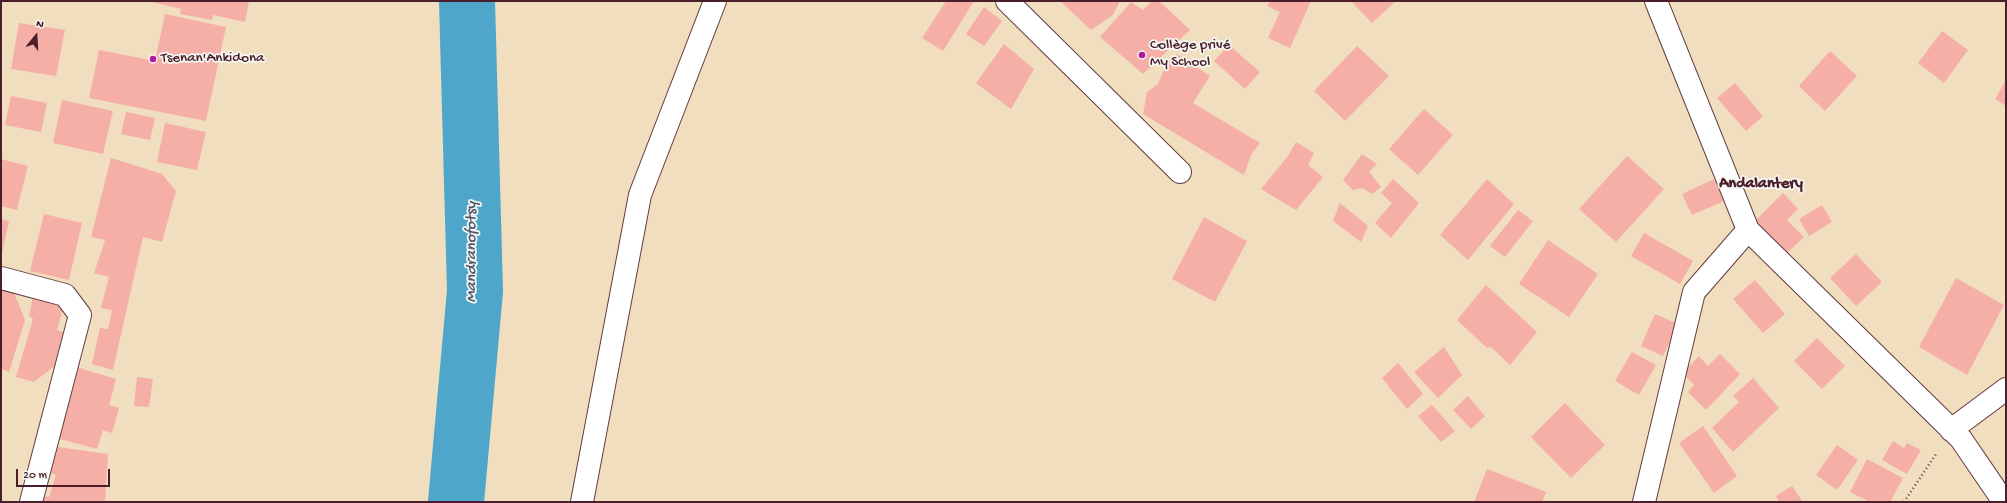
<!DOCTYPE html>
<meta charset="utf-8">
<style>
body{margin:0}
#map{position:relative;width:2007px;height:503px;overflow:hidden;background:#f0debe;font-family:"Gochi Hand",sans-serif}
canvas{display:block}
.frame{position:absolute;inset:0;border:2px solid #4a1f2b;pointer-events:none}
.north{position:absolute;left:16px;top:16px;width:40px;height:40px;-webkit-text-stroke:3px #f6f6f2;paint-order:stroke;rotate:18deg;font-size:11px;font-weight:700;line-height:16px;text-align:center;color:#4a1f2b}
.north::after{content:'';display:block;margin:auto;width:14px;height:18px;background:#4a1f2b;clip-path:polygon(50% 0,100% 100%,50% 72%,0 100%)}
.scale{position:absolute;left:16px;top:469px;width:94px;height:18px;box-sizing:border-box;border:2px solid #4a1f2b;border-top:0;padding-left:5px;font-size:12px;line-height:14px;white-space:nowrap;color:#4a1f2b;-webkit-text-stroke:3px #f6f6f2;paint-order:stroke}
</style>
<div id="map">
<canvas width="2007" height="503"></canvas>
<div class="frame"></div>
<div class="north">N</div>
<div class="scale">20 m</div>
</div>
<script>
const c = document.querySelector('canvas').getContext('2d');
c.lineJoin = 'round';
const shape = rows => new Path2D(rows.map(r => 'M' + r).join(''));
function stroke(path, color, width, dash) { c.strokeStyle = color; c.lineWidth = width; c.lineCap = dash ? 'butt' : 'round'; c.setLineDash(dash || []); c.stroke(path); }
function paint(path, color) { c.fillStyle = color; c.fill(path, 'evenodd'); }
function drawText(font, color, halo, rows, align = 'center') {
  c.font = font + ' "Gochi Hand",sans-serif'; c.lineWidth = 3.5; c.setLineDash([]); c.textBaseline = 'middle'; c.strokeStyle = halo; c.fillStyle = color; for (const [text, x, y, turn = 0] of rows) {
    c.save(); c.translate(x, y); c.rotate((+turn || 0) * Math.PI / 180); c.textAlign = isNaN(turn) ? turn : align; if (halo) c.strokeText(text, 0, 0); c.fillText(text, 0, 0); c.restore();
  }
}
const river = shape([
 [456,502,475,291,467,1]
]);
const building = shape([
 [148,1,249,1,245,22,213,15,212,20,180,14,181,9],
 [946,1,974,1,943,51,922,38],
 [1060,1,1120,1,1113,15,1091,30],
 [1152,1,1159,1,1190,30,1143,74,1100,37,1131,2,1143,10],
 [1270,1,1311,1,1290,48,1268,38,1280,12,1267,6],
 [1351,1,1396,1,1372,23],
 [984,7,1002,21,984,46,966,34],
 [165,14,226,27,206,121,89,98,99,50,155,61],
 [19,23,65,30,56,76,11,69],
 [1942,31,1968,50,1944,83,1918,63],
 [1004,44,1034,69,1011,109,976,83],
 [1229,45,1260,72,1245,89,1214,61],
 [1357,46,1389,76,1345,121,1314,91],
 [1830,51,1857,76,1825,111,1799,86],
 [1177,54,1210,76,1193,103,1260,143,1251,155,1244,175,1143,114,1147,92,1158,84,1167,62],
 [2006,80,2006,106,1995,99],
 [1735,83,1763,116,1746,131,1717,98],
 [11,96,47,103,41,132,5,125],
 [62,100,113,111,103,154,53,143],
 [1424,109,1453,135,1418,175,1389,149],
 [126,112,155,118,150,140,121,134],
 [165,123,206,132,197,170,157,162],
 [1296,142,1314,153,1308,165,1323,177,1296,210,1261,189,1288,156],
 [1362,154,1377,164,1369,172,1381,187,1372,194,1362,188,1353,190,1343,180],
 [1627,156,1664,189,1616,242,1579,209],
 [111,158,162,174,176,191,162,242,143,237,113,370,92,364,100,328,108,329,112,310,101,308,109,277,94,273,105,240,91,237],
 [1,159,28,166,17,210,1,206],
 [1393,179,1419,203,1391,238,1375,223,1392,203,1381,193],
 [1487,179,1514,204,1468,260,1440,235],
 [1714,179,1724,201,1692,215,1682,194],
 [1783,193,1798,209,1787,220,1804,237,1785,255,1754,222],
 [1340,203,1368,226,1361,242,1333,221],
 [1822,205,1832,222,1809,236,1799,219],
 [1518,210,1533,221,1505,257,1490,246],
 [44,214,82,223,69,280,30,271],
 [1204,217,1247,241,1215,302,1172,279],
 [1,219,9,221,2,253,1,253],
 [1644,233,1693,261,1680,284,1631,256],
 [1548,240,1598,274,1569,317,1519,284],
 [1856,254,1882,282,1856,306,1830,278],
 [1956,278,2004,305,1967,375,1919,347],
 [1755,280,1785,314,1763,333,1733,299],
 [1486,285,1537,332,1510,365,1491,347,1487,348,1457,320],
 [1,287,13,290,25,320,9,372,1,369],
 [33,297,64,305,57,330,65,333,56,365,34,382,16,377,33,319,29,316],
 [1655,314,1678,324,1663,356,1641,346],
 [1817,338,1845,366,1822,389,1794,361],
 [1444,347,1462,375,1438,398,1414,372],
 [1632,352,1656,365,1639,395,1615,381],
 [1720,354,1740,374,1706,410,1688,392,1694,385,1683,373,1699,356,1708,366],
 [1398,363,1423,394,1407,409,1382,378],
 [76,367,116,379,109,405,119,408,112,433,103,430,97,449,56,438],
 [137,377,153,379,149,407,134,406],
 [1753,378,1779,408,1733,452,1712,428,1739,402,1733,396],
 [1468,396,1485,416,1471,429,1453,410],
 [1565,403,1605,445,1571,478,1531,437],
 [1432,405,1455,431,1441,442,1418,416],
 [1703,426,1737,476,1714,493,1679,443],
 [1893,441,1904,448,1907,443,1921,450,1907,474,1882,460],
 [1837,445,1858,460,1837,490,1816,475],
 [51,446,108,454,105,502,39,502,40,496,49,497,56,475,48,472],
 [1867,459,1903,478,1890,502,1870,502,1850,492],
 [1487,469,1546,492,1542,502,1474,502],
 [1792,486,1803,502,1779,502,1776,496]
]);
const path = shape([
 [1904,502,1936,454]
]);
const minor = shape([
 [1007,1,1180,172],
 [1656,1,1748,230,1961,439,2004,502],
 [1,278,65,295,80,315,31,502],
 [1951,430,2006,389],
 [582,502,640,195,715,1],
 [1644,502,1694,292,1748,230]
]);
const markers = [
 [1142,55,4,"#b5179e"],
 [153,59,4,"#b5179e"]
];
const poiNames = [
 ["Collège privé",1150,46],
 ["My School",1150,63],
 ["Tsenan'Ankidona",161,59]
];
const neighbourhoodNames = [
 ["Andalantery",1761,185]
];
const waterNames = [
 ["Mandranofotsy",473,252,-90]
];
stroke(river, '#4ea7cb', 56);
paint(building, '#f5afa7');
stroke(minor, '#633c41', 24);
stroke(path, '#633c41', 2.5, [1, 3]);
stroke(minor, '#fff', 22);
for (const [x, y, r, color] of markers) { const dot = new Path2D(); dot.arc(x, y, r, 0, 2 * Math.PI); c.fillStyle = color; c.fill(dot); stroke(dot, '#f6f6f2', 1.5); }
drawText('15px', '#4a1f2b', '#f6f6f2', poiNames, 'left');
drawText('bold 16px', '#4a1f2b', '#f6f6f2', neighbourhoodNames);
drawText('italic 16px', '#4c556b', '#f6f6f2', waterNames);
</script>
